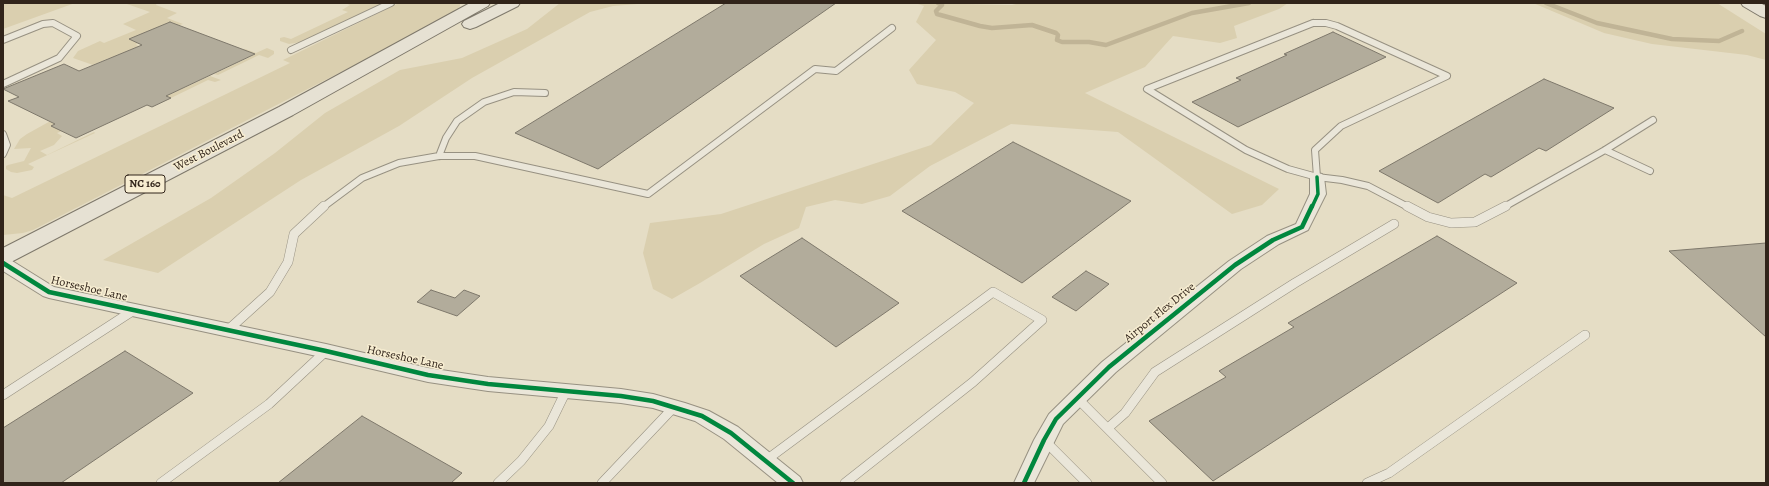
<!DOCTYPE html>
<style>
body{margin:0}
#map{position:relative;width:1769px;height:486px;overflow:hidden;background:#e5ddc5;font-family:Alegreya,serif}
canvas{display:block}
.frame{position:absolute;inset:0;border:4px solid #31241a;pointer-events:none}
</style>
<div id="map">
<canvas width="1769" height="486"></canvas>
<div class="frame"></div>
</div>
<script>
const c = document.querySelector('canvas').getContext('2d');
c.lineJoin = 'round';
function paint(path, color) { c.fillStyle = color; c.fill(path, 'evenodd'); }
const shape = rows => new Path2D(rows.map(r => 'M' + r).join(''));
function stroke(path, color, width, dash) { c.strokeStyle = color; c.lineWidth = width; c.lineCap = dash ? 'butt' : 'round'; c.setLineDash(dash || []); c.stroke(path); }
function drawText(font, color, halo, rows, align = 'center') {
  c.font = font + ' Alegreya,serif'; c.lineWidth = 3; c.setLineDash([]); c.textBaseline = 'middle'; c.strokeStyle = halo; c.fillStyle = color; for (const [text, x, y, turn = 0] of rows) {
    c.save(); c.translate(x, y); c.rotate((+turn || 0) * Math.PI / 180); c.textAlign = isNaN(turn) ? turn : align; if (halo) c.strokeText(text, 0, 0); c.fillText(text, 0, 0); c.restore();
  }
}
const green = shape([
 [3,3,75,3,3,29],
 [124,3,157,3,156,5,177,13,167,18,183,24,129,39,138,43,136,45,150,50,121,63,109,58,93,65,73,58,78,51,100,41,104,43,136,30,123,24,150,12],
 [345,3,383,3,301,42,289,44,280,41,280,38,284,37,291,39,348,12,342,10,350,5],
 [399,3,460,3,460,6,458,10,454,14,33,230,23,233,3,235,3,195,12,198,290,63,283,60],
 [560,3,650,3,613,6,590,12,472,78,399,126,301,180,158,273,103,260,211,198,275,153,325,113,400,70,462,58,527,29],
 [915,3,1012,5,1020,3,1288,3,1279,9,1234,26,1237,38,1220,43,1173,36,1145,67,1085,93,1279,189,1262,205,1232,214,1118,132,1011,124,930,166,890,196,862,204,835,200,806,207,799,228,764,244,700,283,672,299,653,289,643,253,650,223,721,214,931,145,974,103,955,92,917,84,909,70,936,40,916,22,924,6],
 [1533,3,1717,3,1766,34,1766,60,1747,55,1652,44,1604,33],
 [267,48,274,51,274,54,268,58,259,55,218,75,214,74,254,55,242,50,245,49,256,53],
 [210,76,221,80,215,82,208,80,171,98,166,96],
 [54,119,62,131,57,133,62,136,54,145,40,151,47,155,94,132,95,133,28,164,34,167,32,170,17,173,11,172,6,169,6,166,8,165,24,161,31,148,14,149,20,139,27,134]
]);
const stream = shape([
 [938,3,942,5,936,11,937,14,980,26,992,28,1032,25,1056,33,1058,35,1057,40,1062,42,1089,42,1106,45,1192,13,1249,3],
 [1546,3,1597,23,1672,39,1719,41,1742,31]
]);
const building = shape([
 [726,3,836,3,598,169,515,133,726,3],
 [170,22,255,54,166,96,171,98,152,107,147,105,76,138,51,126,55,124,8,101,19,97,3,89,64,64,79,71,142,45,129,39,170,22],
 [1333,32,1386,57,1238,127,1192,102,1241,80,1236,78,1287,55,1284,54,1333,32],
 [1544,79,1614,108,1546,151,1539,148,1491,177,1485,174,1438,203,1379,171,1544,79],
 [1013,142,1131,201,1022,283,902,211,1013,142],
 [1437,236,1517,283,1213,481,1149,421,1226,377,1219,371,1294,327,1288,323,1437,236],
 [802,238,899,303,836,347,740,276,802,238],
 [1766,243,1766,337,1669,251,1766,243],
 [1086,271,1109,284,1076,311,1052,297,1086,271],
 [431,290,455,298,464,290,480,296,457,316,417,302,431,290],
 [125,351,193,393,61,483,3,483,3,428,125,351],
 [362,416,462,473,451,483,278,483,362,416]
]);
const laneFar1 = shape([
 [1313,23,1326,23,1337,26,1447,76,1341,126,1315,150,1317,177,1288,169,1246,150,1147,89,1313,23],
 [3,40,43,24,53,23,77,36,59,58,3,84],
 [291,50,391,3],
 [3,134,7,145,3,154],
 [1605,150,1650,171],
 [439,156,446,138,457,121,484,102,514,92,545,93],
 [1317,177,1342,180,1368,186,1408,207],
 [323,207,362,178,399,163,439,156,475,156,648,194,815,69,836,71,892,28],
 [1504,207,1605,150,1653,120]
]);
const lane = shape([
 [1407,206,1428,217,1451,223,1475,222,1506,206],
 [228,330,270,292,288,262,294,234,324,206],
 [3,395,134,310],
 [1077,398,1162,483],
 [1108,428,1125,413,1155,372,1295,283,1394,224],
 [1044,440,1087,483],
 [765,461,993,292,1042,320,973,382,845,483],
 [161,483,269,404,326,351],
 [498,483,521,461,549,426,566,391],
 [602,483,674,407],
 [1367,483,1389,473,1585,335]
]);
const street = shape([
 [1317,173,1322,174,1324,177,1326,194,1308,230,1279,244,1241,269,1116,372,1063,424,1034,483,1014,483,1034,440,1049,414,1102,362,1229,261,1267,236,1296,224,1310,194,1310,177,1312,174,1317,173],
 [3,258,9,259,54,287,326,344,428,368,488,377,621,389,653,394,685,403,709,411,738,427,800,477,803,483,778,483,724,439,695,421,653,408,621,403,488,391,428,382,326,358,49,298,43,296,3,271,3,258]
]);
const primary = shape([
 [470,3,490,3,488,6,293,115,11,262,3,264,3,248,279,107,470,3],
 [500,3,520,3,518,6,476,27,470,29,464,27,462,24,464,21,500,3]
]);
const highway = shape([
 [1741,3,1760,3,1766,6,1766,18,1760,16,1743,6,1741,3]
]);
const cyclewayFar1 = shape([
 [1312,207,1318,194,1317,177]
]);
const cycleway = shape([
 [3,263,49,292,326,351,428,375,488,384,621,396,653,401,702,416,731,433,793,483],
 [1024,483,1044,440,1056,419,1109,367,1235,265,1273,240,1302,227,1312,206]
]);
const shields = [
 [145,184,40]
];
const shieldNames = [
 ["NC 160",145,184]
];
const streetNames = [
 ["West Boulevard",209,151,-27],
 ["Horseshoe Lane",89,289,13],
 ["Airport Flex Drive",1160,313,-39],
 ["Horseshoe Lane",405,358,12]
];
paint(green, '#dacfaf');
stroke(stream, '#c0b496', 4.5);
paint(building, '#b2ac9b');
stroke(building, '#7e786b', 1);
stroke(laneFar1, '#979182', 8);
stroke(lane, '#979182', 10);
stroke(street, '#979182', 2);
stroke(primary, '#7e786b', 2);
stroke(highway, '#7e786b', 2);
stroke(laneFar1, '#eae6d9', 6);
stroke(lane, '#eae6d9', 9);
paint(street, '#eae6d9');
paint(primary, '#e6e1d3');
paint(highway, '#e6e1d3');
stroke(cyclewayFar1, '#00873e', 3.5);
stroke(cycleway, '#00873e', 4.5);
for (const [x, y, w] of shields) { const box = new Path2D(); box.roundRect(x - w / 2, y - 9, w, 18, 3); c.fillStyle = '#f7edd1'; c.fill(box); stroke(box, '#31241a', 1); }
drawText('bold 11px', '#31241a', null, shieldNames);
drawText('12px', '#31241a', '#f7edd1', streetNames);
</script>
